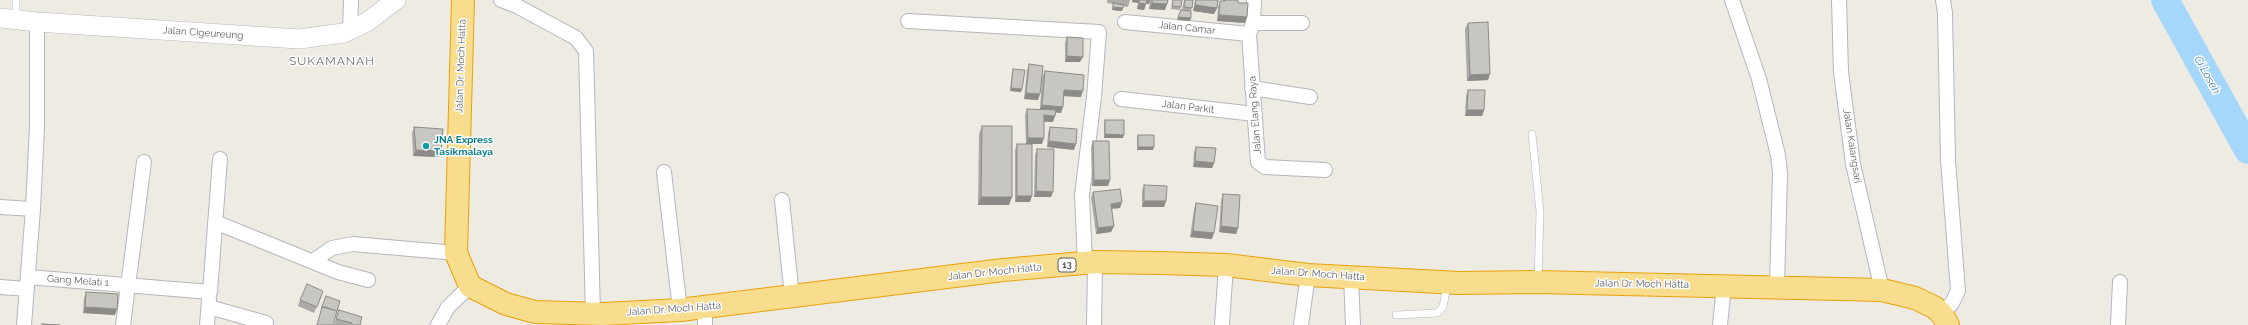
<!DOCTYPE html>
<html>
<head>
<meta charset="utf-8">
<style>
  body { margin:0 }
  canvas { display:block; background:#eeebe3 }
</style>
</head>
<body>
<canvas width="2248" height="325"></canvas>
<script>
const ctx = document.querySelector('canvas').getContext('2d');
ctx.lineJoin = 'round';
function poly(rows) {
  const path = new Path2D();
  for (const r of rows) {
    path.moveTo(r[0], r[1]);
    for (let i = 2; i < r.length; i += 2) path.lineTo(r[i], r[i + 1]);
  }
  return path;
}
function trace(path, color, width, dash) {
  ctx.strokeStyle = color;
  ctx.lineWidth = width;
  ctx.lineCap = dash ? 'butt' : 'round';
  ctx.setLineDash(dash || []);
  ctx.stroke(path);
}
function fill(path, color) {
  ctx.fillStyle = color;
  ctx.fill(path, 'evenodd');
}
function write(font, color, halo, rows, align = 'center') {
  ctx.font = font + ' Raleway,sans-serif';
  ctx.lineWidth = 3;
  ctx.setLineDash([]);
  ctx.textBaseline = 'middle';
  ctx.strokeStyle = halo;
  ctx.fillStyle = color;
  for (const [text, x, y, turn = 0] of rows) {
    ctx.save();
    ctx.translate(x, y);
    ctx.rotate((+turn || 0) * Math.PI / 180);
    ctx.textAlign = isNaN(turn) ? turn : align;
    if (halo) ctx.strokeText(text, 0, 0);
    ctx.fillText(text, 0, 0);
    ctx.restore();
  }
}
trace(poly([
  [2165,0,2248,150]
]), '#a5d7fc', 28);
const lane = poly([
  [16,19,16,0],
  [1532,134,1540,212,1538,280],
  [1396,315,1437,313,1443,307,1447,285]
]);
const street = poly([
  [501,0,517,6,576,38,586,51,593,314],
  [1254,0,1253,23,1249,34,1258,162,1265,167,1325,170],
  [1732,0,1759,79,1778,155,1780,173,1777,287],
  [1839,0,1841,72,1853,164,1882,290],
  [908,21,1099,32,1094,97,1082,195,1085,263],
  [1125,22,1249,34],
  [1253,23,1302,23],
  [350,31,351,0],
  [1252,88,1310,97],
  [1121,99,1255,114],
  [664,172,680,310],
  [782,200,792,297],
  [0,207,33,209],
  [215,222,338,272,368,280],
  [313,261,332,248,353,244,456,253],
  [28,277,210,292,220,159],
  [1351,277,1353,325],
  [0,287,27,289],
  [209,307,266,323],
  [1942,314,1952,303,1958,291,1948,160,1945,13,1943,0],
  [24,325,33,209,37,126,37,22],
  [123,325,144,162],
  [207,325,209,299],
  [438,325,448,307,470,286],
  [705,325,705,308],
  [1094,325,1095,262],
  [1222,325,1226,265],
  [1301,325,1308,275],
  [1720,325,1724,286],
  [2118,325,2120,282]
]);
const secondary = poly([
  [0,18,37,22,299,39,344,33,367,22,396,0]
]);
const highway = poly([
  [463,0,456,253,470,286,506,304,535,312,603,314,680,310,1003,270,1095,262,1160,263,1226,265,1308,275,1459,283,1537,282,1882,290,1915,298,1934,307,1942,314,1948,325]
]);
trace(lane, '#b4b6ba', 8);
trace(street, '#b4b6ba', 16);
trace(secondary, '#b5b8bd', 20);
trace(highway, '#e9a008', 24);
trace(lane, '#fff', 7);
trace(street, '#fff', 14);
trace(secondary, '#fff', 19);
trace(highway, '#f9dd8f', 22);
fill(poly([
  [1107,0,1130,0,1128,7,1123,6,1122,11,1112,10,1113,4,1107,3],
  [1132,0,1168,0,1165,10,1149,9,1150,0,1149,4,1146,4,1144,10,1137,9,1138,3,1132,2],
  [1173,0,1182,0,1180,10,1171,9],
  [1184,0,1193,0,1191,11,1182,10],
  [1195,0,1218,0,1217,8,1214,14,1193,11],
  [1221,0,1238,0,1238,3,1247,17,1245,23,1217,21,1218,7,1220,1,1224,1],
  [1468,23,1488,80,1467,81,1465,29],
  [1067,37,1080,62,1065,62,1065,43],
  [1029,64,1038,100,1024,99,1027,70],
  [1013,69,1022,89,1021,92,1010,91,1012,72],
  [1045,71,1081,97,1064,96,1061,113,1056,112,1053,122,1044,122,1042,144,1026,144,1025,115,1027,109,1040,109,1042,77],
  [1468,90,1484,110,1482,116,1465,116,1466,96],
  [1105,120,1123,138,1104,138,1104,123],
  [982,126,1009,205,978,205,979,134],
  [414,127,439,157,413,156,412,133],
  [1050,127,1074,150,1047,147,1048,133],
  [1138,135,1153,150,1137,150,1137,138],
  [1093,141,1110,180,1108,186,1092,186,1091,147],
  [1017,144,1030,202,1015,202,1015,150],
  [1196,147,1214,163,1212,168,1193,167,1194,152],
  [1037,149,1051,197,1034,197,1035,155],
  [1144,185,1166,201,1164,207,1142,207,1142,191],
  [1093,192,1120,208,1111,209,1114,226,1111,232,1096,234,1091,198],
  [1223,194,1238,228,1236,234,1219,232,1221,200],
  [1196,203,1212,239,1190,237,1194,209],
  [86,292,115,315,83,313,84,298],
  [321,297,314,313,298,306,300,300],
  [339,310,360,325,334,325]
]), '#acaaa6');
fill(poly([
  [1133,0,1139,0,1138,3,1132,2],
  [1146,0,1150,0,1149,4,1146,4,1144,10,1137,9,1139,3],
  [1152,3,1167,4,1165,10,1149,9],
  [1195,5,1217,8,1214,14,1193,11],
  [1113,7,1123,8,1122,11,1112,10],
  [1219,15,1247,17,1245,23,1217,21],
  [1178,17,1191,18,1190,21,1177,20],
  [1067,56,1083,57,1080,62,1065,62],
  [1490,74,1488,80,1467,81,1470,75],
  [1011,88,1022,89,1021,92,1010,91],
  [1064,90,1083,91,1081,97,1062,96],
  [1026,93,1040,94,1038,100,1024,99],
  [1042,105,1063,107,1061,113,1039,111],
  [1467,110,1484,110,1482,116,1465,116],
  [1044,115,1055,116,1053,122,1042,121],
  [1105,134,1124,135,1123,138,1104,138],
  [1028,138,1044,138,1042,144,1026,144],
  [1049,141,1076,144,1074,150,1047,147],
  [1138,147,1154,147,1153,150,1137,150],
  [416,150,441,151,439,157,413,156],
  [1195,161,1214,163,1212,168,1193,167],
  [1094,180,1110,180,1108,186,1092,186],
  [1036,191,1053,192,1051,197,1034,197],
  [1017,196,1032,196,1030,202,1015,202],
  [981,197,1012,197,1009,205,978,205],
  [1144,201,1166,201,1164,207,1142,207],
  [1122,202,1120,208,1109,209,1111,204],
  [1114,226,1111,232,1096,234,1098,228],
  [1221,226,1238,228,1236,234,1219,232],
  [1193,231,1214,233,1212,239,1190,237],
  [85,307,117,309,115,315,83,313]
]), '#8c8b87');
const building = poly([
  [1139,0,1147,0,1146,4,1139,3,1139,0],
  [1152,0,1168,0,1167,4,1152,3,1152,0],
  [1173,0,1182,0,1181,7,1172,6,1173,0],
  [1185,0,1193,0,1192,8,1184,7,1185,0],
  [1196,0,1218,0,1217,8,1195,5,1196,0],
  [1225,0,1238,0,1238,3,1248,3,1247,17,1219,15,1220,1,1225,1,1225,0],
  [1113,3,1124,5,1123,8,1113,7,1113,3],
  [1181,10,1191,11,1191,18,1178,17,1181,10],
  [1488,22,1490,74,1470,75,1468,23,1488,22],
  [1067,37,1083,38,1083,57,1067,56,1067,37],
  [1029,64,1043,66,1040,94,1026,93,1029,64],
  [1013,69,1025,70,1022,89,1011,88,1013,69],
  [1045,71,1084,75,1083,91,1064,90,1063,107,1042,105,1045,71],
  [1468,90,1485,90,1484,110,1467,110,1468,90],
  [1027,109,1056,110,1055,116,1044,115,1044,138,1028,138,1027,109],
  [1105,120,1124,120,1124,135,1105,134,1105,120],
  [982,126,1012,126,1012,197,981,197,982,126],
  [414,127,443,129,441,151,416,150,414,127],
  [1050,127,1077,129,1076,144,1049,141,1050,127],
  [1138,135,1154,135,1154,147,1138,147,1138,135],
  [1093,141,1109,141,1110,180,1094,180,1093,141],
  [1017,144,1032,144,1032,196,1017,196,1017,144],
  [1196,147,1216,148,1214,163,1195,161,1196,147],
  [1037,149,1054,149,1053,192,1036,191,1037,149],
  [1144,185,1167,186,1166,201,1144,201,1144,185],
  [1120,189,1122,202,1111,204,1114,226,1098,228,1093,192,1120,189],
  [1223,194,1240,195,1238,228,1221,226,1223,194],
  [1196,203,1218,206,1214,233,1193,231,1196,203],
  [307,284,323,291,317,307,300,300,307,284],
  [86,292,118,294,117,309,85,307,86,292],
  [326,296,340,301,337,311,322,306,326,296],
  [322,307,337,311,333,325,317,325,322,307],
  [339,310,362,317,360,325,352,325,352,323,336,319,339,310],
  [42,324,60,325,42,325,42,324]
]);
fill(building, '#c8c6c1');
trace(building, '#8c8b87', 1);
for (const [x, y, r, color] of [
  [426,146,4,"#0f9aa8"]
]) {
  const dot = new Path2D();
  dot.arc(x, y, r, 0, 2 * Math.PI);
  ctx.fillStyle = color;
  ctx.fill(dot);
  trace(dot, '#fff', 1.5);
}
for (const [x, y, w] of [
  [1067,265,18]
]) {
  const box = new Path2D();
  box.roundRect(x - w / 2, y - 7, w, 14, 3);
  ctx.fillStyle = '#fff';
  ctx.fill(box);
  trace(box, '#5b5f64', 1);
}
write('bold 9px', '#5b5f64', null, [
  ["13",1067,265]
]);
write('10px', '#5b5f64', '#fff', [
  ["Jalan Camar",1187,28,6],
  ["Jalan Cigeureung",203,33,4],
  ["Jalan Dr. Moch Hatta",461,66,-88],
  ["Jalan Parkit",1188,107,7],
  ["Jalan Elang Raya",1255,115,-94],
  ["Jalan Kalangsari",1852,146,81],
  ["Jalan Dr. Moch Hatta",995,272,-6],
  ["Jalan Dr. Moch Hatta",1318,274,4],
  ["Gang Melati 1",78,281,4],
  ["Jalan Dr. Moch Hatta",1642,284,1],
  ["Jalan Dr. Moch Hatta",674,309,-4]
]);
write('bold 10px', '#0d838f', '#fff', [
  ["JNA Express",434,140],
  ["Tasikmalaya",434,152]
], 'left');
write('italic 11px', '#4278ae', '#fff', [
  ["Ci Loseh",2207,75,61]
]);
ctx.letterSpacing = '1px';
write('12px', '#6d7176', '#fff', [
  ["SUKAMANAH",332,61]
]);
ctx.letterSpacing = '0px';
</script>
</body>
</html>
